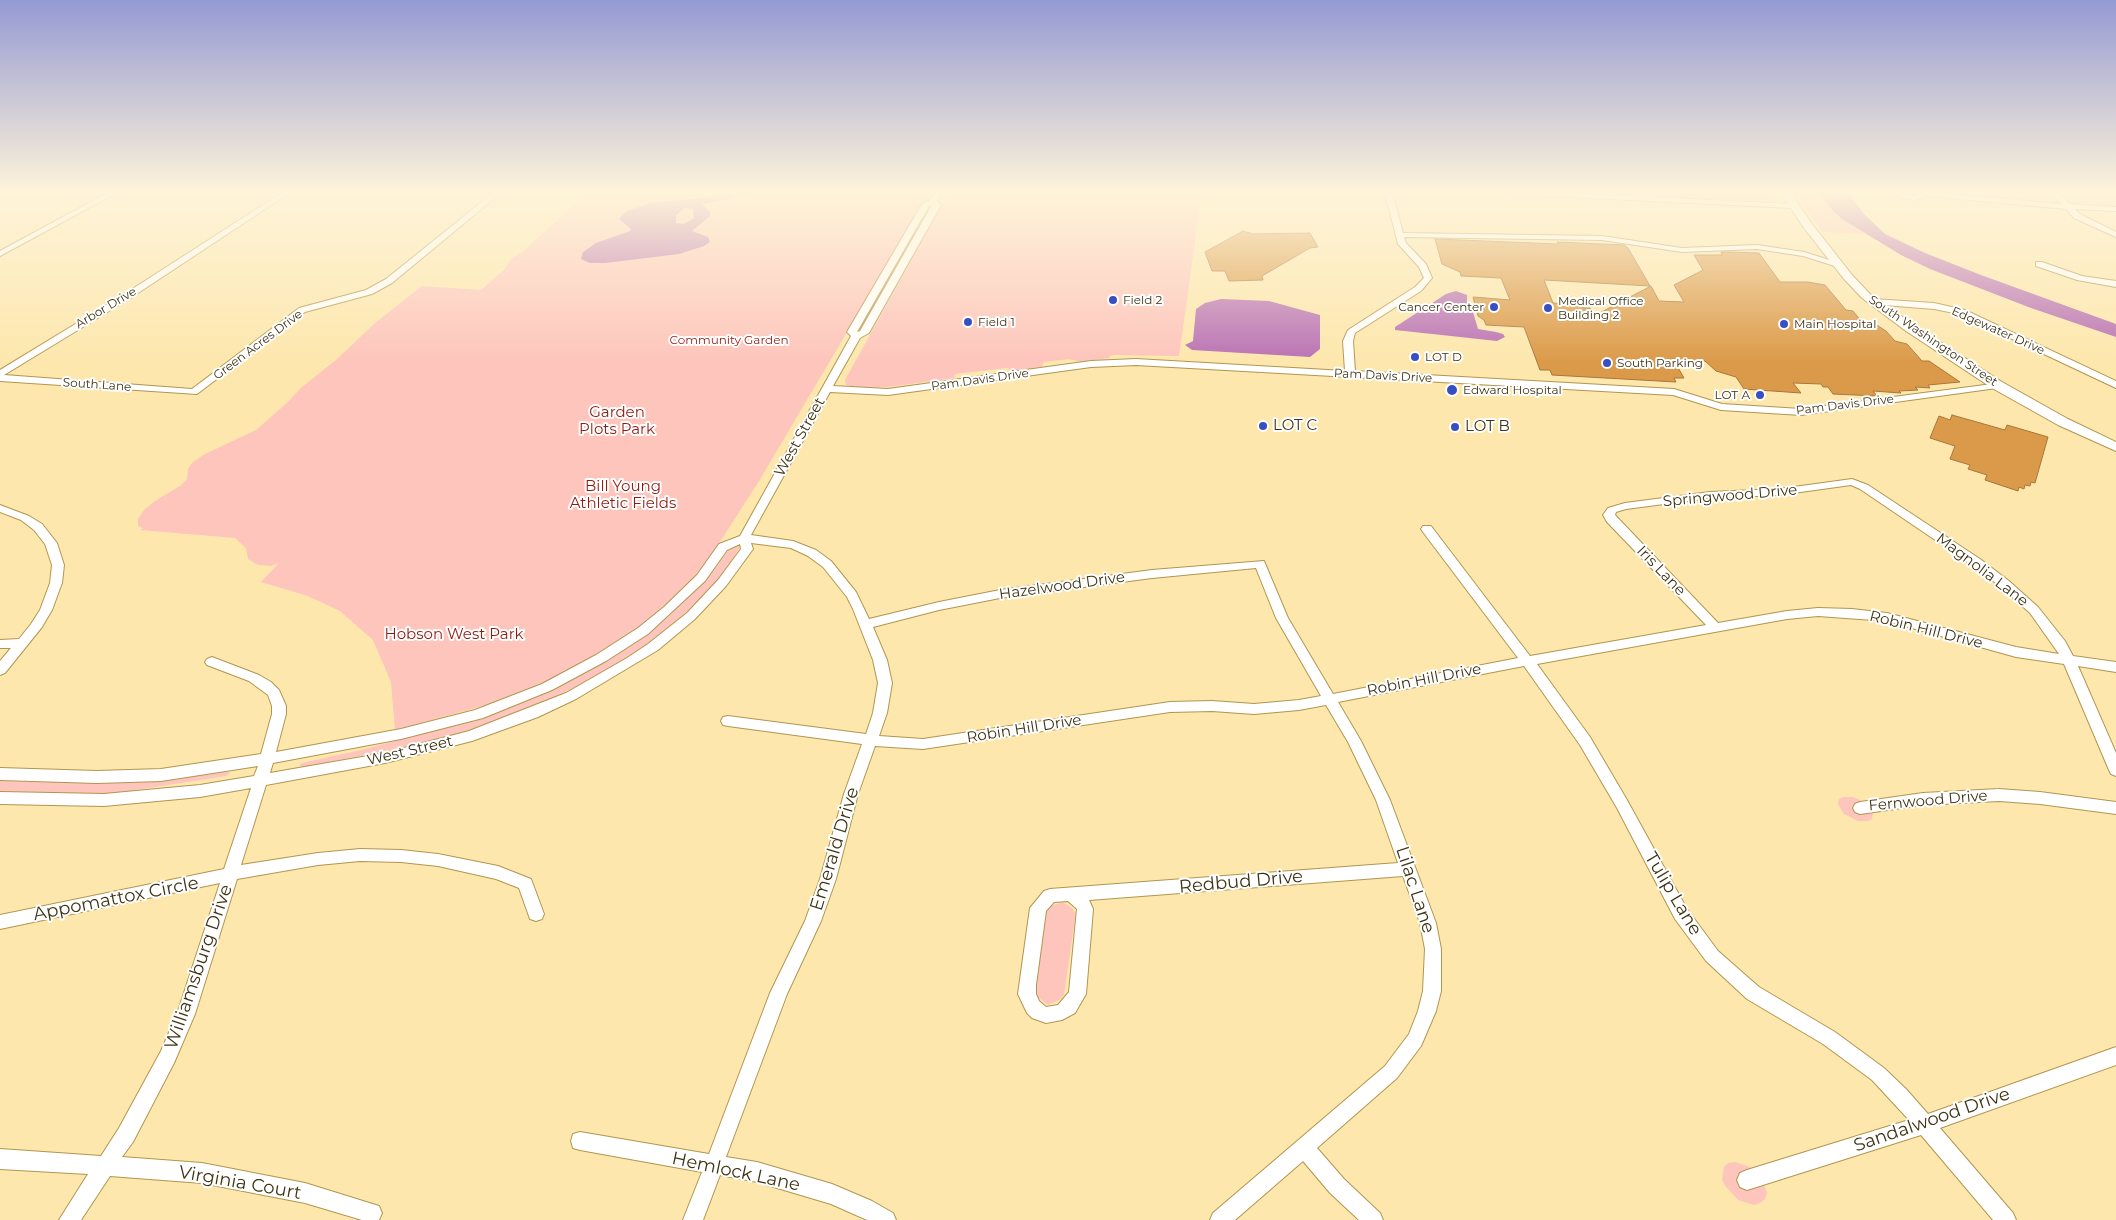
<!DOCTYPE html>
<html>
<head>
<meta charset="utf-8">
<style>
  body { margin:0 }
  canvas { display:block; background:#fde7ad }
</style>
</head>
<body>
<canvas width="2116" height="1220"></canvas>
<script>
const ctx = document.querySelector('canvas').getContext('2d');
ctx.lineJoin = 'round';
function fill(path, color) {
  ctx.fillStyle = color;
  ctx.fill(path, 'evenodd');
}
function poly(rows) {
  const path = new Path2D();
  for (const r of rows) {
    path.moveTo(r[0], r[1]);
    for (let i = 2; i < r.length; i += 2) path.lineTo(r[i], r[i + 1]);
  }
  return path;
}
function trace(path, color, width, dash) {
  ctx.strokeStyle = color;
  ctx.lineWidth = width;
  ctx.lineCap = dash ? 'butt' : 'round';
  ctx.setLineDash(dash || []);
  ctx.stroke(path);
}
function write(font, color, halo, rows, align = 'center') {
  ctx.font = font + ' Montserrat,sans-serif';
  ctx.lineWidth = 4;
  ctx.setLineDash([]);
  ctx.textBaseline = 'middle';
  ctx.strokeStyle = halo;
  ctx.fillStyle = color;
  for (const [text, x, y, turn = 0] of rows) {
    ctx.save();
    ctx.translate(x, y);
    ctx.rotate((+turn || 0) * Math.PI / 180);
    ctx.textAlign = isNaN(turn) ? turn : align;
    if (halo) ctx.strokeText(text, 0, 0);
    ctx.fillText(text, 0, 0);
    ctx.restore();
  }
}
fill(poly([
  [587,192,930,192,759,481,711,556,688,584,635,631,576,666,536,686,486,705,395,730,391,682,373,640,340,611,308,596,261,582,279,563,271,566,258,565,248,559,246,548,235,538,140,530,143,528,138,526,138,519,144,510,155,501,180,486,187,479,188,469,192,463,203,455,256,430,287,403,302,387,336,360,375,323,422,286,481,290,505,269,510,260,524,251],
  [949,192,1202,192,1179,356,1113,355,1109,357,1110,358,1080,362,1069,359,1044,362,1042,365,1044,366,1013,371,1007,368,956,374,954,376,956,378,888,387,857,387,846,385,845,380],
  [1558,192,1772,192,1777,202],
  [1794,192,1818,192,1833,211,1865,234,1822,232],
  [741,545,725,572,708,592,683,615,643,647,586,682,526,710,461,733,385,751,303,767,299,766,302,763,361,750,477,720,500,711,578,677,629,647,667,618,708,578,728,551],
  [228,772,230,773,226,776,110,794,0,792,0,781,113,783,159,781],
  [1843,797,1853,797,1864,802,1873,812,1872,819,1868,821,1858,821,1844,814,1838,804,1839,799],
  [1063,902,1072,908,1075,913,1075,919,1064,995,1059,1000,1048,1005,1034,994,1046,911,1050,906],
  [1735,1162,1750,1167,1762,1179,1767,1193,1765,1199,1760,1203,1754,1205,1738,1200,1726,1187,1722,1180,1724,1167,1728,1163]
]), '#fdc5bc');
fill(poly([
  [733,192,750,192,725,200,702,204,710,212,710,216,692,231,708,237,710,242,704,246,679,254,605,263,590,263,581,259,583,252,596,243,630,231,631,229,619,219,627,211,651,203,710,197],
  [685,208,693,209,694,218,684,224,676,223,676,215],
  [1818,192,1848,192,1864,214,1885,234,1925,253,1981,275,2116,324,2116,337,2031,308,1930,269,1901,255,1842,219,1833,211],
  [1456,291,1467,295,1467,309,1473,312,1478,329,1496,332,1503,334,1505,337,1497,341,1395,330,1395,327,1446,294],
  [1221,299,1269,301,1320,315,1320,349,1310,357,1192,350,1185,345,1193,341,1196,309,1205,303]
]), '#b972b4');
const building = poly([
  [1243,231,1253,234,1310,233,1318,247,1310,248,1262,276,1263,280,1229,281,1225,271,1212,271,1205,252,1243,231],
  [1435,239,1559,244,1557,242,1624,245,1628,248,1650,286,1544,280,1553,303,1582,305,1583,308,1590,308,1594,316,1651,286,1659,301,1684,302,1674,285,1703,270,1694,255,1722,255,1721,252,1731,252,1759,253,1780,282,1808,282,1825,285,1846,310,1853,311,1862,322,1872,322,1886,331,1895,341,1907,344,1922,361,1929,361,1960,382,1928,385,1930,388,1915,387,1918,390,1899,391,1901,393,1873,391,1877,396,1833,394,1828,387,1823,387,1821,384,1793,383,1801,393,1744,389,1736,377,1716,371,1705,361,1673,359,1684,378,1674,378,1676,382,1552,375,1550,370,1540,370,1524,327,1486,325,1484,320,1478,316,1473,297,1510,300,1501,278,1461,276,1460,272,1442,264,1435,239],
  [1952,415,2005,430,2007,425,2048,437,2035,483,2031,482,2030,486,2025,485,2024,489,2019,487,2018,491,1985,480,1987,475,1968,469,1970,465,1950,459,1955,446,1930,438,1939,416,1950,420,1952,415]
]);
fill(building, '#db9a49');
trace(building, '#a7763b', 1);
const minor = poly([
  [109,192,118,192,0,256,0,251,109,192],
  [283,192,291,192,129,299,4,375,192,389,299,308,366,290,386,279,494,192,502,192,392,283,372,294,305,312,197,394,0,381,0,370,123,295,283,192],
  [936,192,943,192,937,201,941,205,869,333,860,338,833,386,888,389,1091,361,1136,359,1345,371,1343,341,1348,330,1415,287,1424,278,1419,267,1398,244,1385,192,1392,192,1403,233,1602,236,1682,248,1757,245,1804,252,1842,264,1838,267,1803,256,1757,249,1682,252,1602,240,1404,237,1406,243,1426,264,1432,278,1421,291,1355,333,1353,341,1355,371,1674,389,1722,404,1801,409,2000,383,2000,387,1997,388,1801,415,1721,410,1673,395,1136,365,1091,367,888,395,830,392,751,535,793,541,816,550,831,561,856,592,869,619,939,602,1000,590,1152,570,1264,561,1288,618,1333,694,1518,658,1423,532,1421,529,1423,526,1431,526,1530,656,1706,625,1607,522,1603,515,1608,508,1625,503,1710,492,1779,489,1852,479,1868,485,1980,559,2009,581,2038,607,2065,641,2073,656,2116,662,2116,672,2078,666,2116,753,2116,776,2111,774,2109,770,2064,664,2016,657,1887,621,1818,616,1787,619,1537,664,1590,737,1627,800,1687,909,1718,951,1759,987,1835,1032,1884,1068,1906,1089,1928,1114,2116,1047,2116,1065,1940,1128,2013,1213,2016,1220,1993,1220,1921,1135,1747,1190,1740,1187,1737,1180,1740,1173,1747,1170,1909,1120,1872,1080,1823,1044,1747,999,1706,961,1675,919,1617,808,1580,745,1524,666,1338,702,1361,741,1390,800,1436,923,1441,949,1441,991,1436,1011,1421,1046,1397,1078,1317,1148,1344,1179,1380,1213,1383,1220,1359,1220,1330,1193,1303,1161,1235,1220,1210,1220,1213,1213,1385,1066,1409,1034,1418,1011,1423,991,1425,949,1420,923,1403,876,1089,900,1093,909,1086,994,1075,1013,1062,1020,1046,1023,1032,1018,1027,1013,1018,994,1030,908,1044,891,1050,889,1398,863,1376,800,1348,742,1326,705,1299,710,1254,714,1212,711,1170,712,923,749,875,746,858,794,836,879,821,921,787,994,726,1157,757,1162,832,1184,872,1201,893,1213,896,1220,867,1220,831,1204,757,1182,720,1175,703,1220,683,1220,702,1172,580,1150,573,1148,571,1141,573,1134,580,1132,709,1154,770,993,805,921,820,879,844,794,862,744,728,726,723,725,721,721,723,717,728,716,866,734,873,713,878,683,873,660,853,609,847,597,823,567,808,556,791,548,751,543,753,549,726,586,695,619,658,650,576,699,538,717,472,741,385,763,266,785,241,865,318,853,360,849,401,850,438,854,498,866,531,879,544,914,542,919,536,921,530,919,519,888,496,879,438,866,401,862,360,861,318,865,237,879,195,1014,174,1063,133,1142,122,1157,202,1163,305,1183,379,1206,382,1213,379,1220,362,1220,305,1203,202,1183,110,1176,81,1220,59,1220,88,1174,0,1169,0,1149,101,1156,119,1128,161,1051,177,1014,220,883,0,929,0,915,224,869,251,788,200,797,104,806,0,804,0,792,104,794,200,785,254,776,258,766,161,781,97,783,0,780,0,768,97,771,161,769,261,754,272,714,272,706,268,695,249,681,207,665,205,662,207,659,212,657,259,675,271,682,279,690,286,706,286,714,276,752,401,729,475,710,542,684,596,655,638,628,664,607,697,575,719,544,740,536,851,336,847,332,922,204,930,200,936,192],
  [932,205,860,331,857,332,929,206,932,205],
  [1851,485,1860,489,1972,565,2001,587,2030,613,2059,654,2016,647,1887,613,1852,609,1818,608,1787,611,1718,623,1615,515,1616,512,1626,509,1710,498,1779,495,1851,485],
  [740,544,741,549,718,580,687,613,648,644,627,658,566,693,469,731,385,753,270,773,273,763,401,739,483,718,552,690,606,661,648,634,705,581,727,550,740,544],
  [1256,568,1276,618,1321,696,1299,700,1254,704,1212,701,1170,702,923,739,879,736,887,713,892,683,887,660,873,627,939,610,1000,598,1152,578,1256,568],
  [1068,901,1077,909,1069,992,1058,1005,1046,1007,1039,1001,1036,994,1036,985,1046,911,1054,902,1068,901],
  [1504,192,1545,192,1794,204,1798,206,1794,208,1508,194,1504,192],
  [1893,192,1902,192,1915,196,1918,195,1916,192,1929,192,2061,204,2050,192,2058,192,2070,204,2116,207,2116,211,2075,209,2080,214,2116,232,2116,237,2074,218,2066,209,1927,196,1915,200,1899,197,1893,192],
  [2036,262,2042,262,2082,276,2116,281,2116,287,2077,280,2036,266,2036,262],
  [1874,299,1934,303,1965,310,2116,381,2116,388,1959,314,1934,309,1871,304,1871,300,1874,299],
  [0,505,29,516,42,524,57,543,64,565,62,583,52,610,42,627,5,673,0,675,0,661,11,648,0,648,0,640,19,639,31,624,40,610,50,583,52,565,45,544,34,530,21,520,0,512,0,505],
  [1999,789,2040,792,2116,802,2116,814,2040,804,1999,801,1923,805,1860,814,1855,812,1853,808,1855,804,1860,802,1923,793,1999,789]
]);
const major = poly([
  [1780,192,1790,192,1812,224,1852,275,1870,294,1914,325,2002,382,2068,419,2116,442,2116,451,2058,425,1992,388,1906,331,1862,298,1844,279,1804,228,1780,192]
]);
trace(minor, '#b1964e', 2);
trace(major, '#b1964e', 2);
fill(minor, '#fff');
fill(major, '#fff');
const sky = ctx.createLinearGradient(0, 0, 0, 362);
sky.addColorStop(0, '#959ad3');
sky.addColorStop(0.53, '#fef4da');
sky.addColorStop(1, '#fef4da00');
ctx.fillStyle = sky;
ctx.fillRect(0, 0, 2116, 362);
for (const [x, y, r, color] of [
  [1113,300,5,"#384fc1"],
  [1494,307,5,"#384fc1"],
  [1548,308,5,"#384fc1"],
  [968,322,5,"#384fc1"],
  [1784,324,5,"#384fc1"],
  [1415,357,5,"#384fc1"],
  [1607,363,5,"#384fc1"],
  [1452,390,6,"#384fc1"],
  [1760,395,5,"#384fc1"],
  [1263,426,5,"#384fc1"],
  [1455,427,5,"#384fc1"]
]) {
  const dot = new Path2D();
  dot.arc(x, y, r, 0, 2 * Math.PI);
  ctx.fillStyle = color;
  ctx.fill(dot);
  trace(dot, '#fff', 2);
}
write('12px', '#3e3314', '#fff', [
  ["Field 2",1123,300],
  ["Medical Office",1558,301],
  ["Building 2",1558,315],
  ["Cancer Center",1484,307,"right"],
  ["Field 1",978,322],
  ["Main Hospital",1794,324],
  ["LOT D",1425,357],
  ["South Parking",1617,363],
  ["Edward Hospital",1463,390],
  ["LOT A",1750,395,"right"]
], 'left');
write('12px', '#3e3314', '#fff', [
  ["Arbor Drive",106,308,-31],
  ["Edgewater Drive",1998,331,24],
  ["South Washington Street",1933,341,34],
  ["Green Acres Drive",258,345,-37],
  ["Pam Davis Drive",1383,376,3],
  ["Pam Davis Drive",980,380,-8],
  ["South Lane",97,385,4],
  ["Pam Davis Drive",1845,405,-7]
]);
write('12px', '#901b12', '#fff', [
  ["Community Garden",729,340]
]);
write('15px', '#901b12', '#fff', [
  ["Garden",617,413],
  ["Plots Park",617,430],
  ["Bill Young",623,487],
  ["Athletic Fields",623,504],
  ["Hobson West Park",454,635]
]);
write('15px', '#3e3314', '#fff', [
  ["LOT C",1273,426],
  ["LOT B",1465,427]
], 'left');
write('15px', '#3e3314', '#fff', [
  ["West Street",800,437,-61],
  ["Springwood Drive",1730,496,-5],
  ["Magnolia Lane",1982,570,37],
  ["Iris Lane",1661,571,46],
  ["Hazelwood Drive",1062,586,-8],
  ["Robin Hill Drive",1926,630,14],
  ["Robin Hill Drive",1424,680,-11],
  ["Robin Hill Drive",1024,729,-9],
  ["West Street",410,751,-13],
  ["Fernwood Drive",1928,801,-5]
]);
write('18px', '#3e3314', '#fff', [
  ["Emerald Drive",835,849,-73],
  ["Redbud Drive",1241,882,-5],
  ["Lilac Lane",1415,890,72],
  ["Tulip Lane",1673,894,59],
  ["Appomattox Circle",116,899,-11],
  ["Williamsburg Drive",199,967,-71],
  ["Sandalwood Drive",1932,1120,-19],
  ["Hemlock Lane",736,1172,12],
  ["Virginia Court",240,1183,10]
]);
</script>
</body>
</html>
